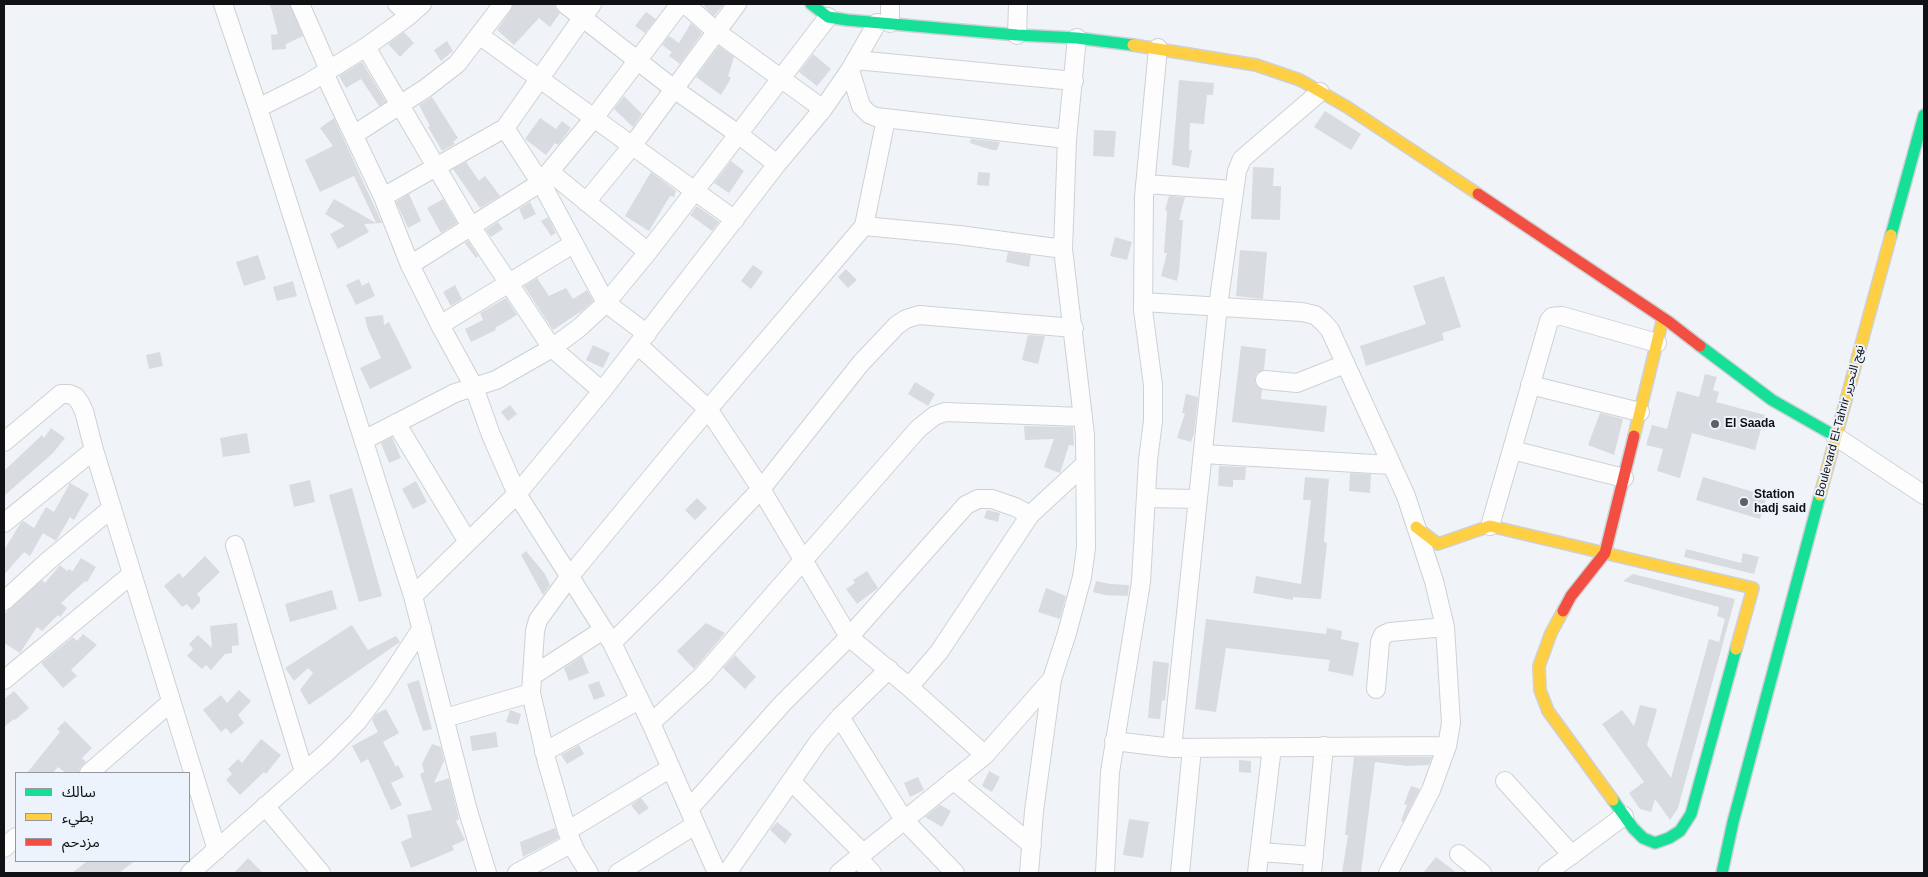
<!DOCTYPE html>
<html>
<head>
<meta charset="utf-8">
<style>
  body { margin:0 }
  #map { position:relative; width:1928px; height:877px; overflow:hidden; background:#f0f4f8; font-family:Helvetica,"Noto Sans Arabic",sans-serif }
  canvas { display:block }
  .frame { position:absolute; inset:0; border:5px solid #0f1114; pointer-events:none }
  .legend { position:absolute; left:15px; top:772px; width:175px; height:90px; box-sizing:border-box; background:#edf3fc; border:1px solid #94999f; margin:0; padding:6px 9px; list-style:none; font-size:15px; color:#0f1114 }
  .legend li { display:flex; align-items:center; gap:10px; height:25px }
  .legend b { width:25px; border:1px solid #94999f }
</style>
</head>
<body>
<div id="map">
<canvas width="1928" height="877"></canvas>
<div class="frame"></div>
<ul class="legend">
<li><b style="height:6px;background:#16e098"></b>سالك</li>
<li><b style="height:6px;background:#ffcf43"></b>بطيء</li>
<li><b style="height:6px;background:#f24e42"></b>مزدحم</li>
</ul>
</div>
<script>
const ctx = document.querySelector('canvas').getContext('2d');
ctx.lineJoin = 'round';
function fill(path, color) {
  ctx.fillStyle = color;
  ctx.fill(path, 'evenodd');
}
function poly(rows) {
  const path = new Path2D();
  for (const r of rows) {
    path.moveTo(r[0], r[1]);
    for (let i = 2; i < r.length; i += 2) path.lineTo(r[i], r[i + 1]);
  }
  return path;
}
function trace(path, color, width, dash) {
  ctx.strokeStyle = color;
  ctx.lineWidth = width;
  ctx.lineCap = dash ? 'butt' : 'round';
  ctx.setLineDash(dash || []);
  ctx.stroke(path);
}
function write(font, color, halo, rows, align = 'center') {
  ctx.font = font + ' Helvetica,"Noto Sans Arabic",sans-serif';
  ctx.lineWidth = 4;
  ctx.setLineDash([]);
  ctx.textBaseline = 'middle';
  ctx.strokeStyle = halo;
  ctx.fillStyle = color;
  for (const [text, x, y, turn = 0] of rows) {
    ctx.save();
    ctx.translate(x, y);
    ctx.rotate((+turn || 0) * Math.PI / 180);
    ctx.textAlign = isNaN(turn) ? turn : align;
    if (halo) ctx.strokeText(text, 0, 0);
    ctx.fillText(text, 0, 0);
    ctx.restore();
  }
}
fill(poly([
  [270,4,290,4,303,36,286,44,286,49,272,50,271,35,278,34],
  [513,4,555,4,555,8,560,13,550,27,539,18,514,45,497,30,511,10],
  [706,4,724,4,714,16,704,6],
  [646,12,656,19,645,33,635,26],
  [691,23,702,33,680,64,669,56,672,52,662,45,669,36,679,43],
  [404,32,414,43,400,57,388,44],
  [447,41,453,51,441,61,434,50],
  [719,46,734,57,728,76,731,78,721,95,696,77],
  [813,54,831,69,817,86,799,72],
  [362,62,386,102,379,106,361,79,346,88,339,76],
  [1179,80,1214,83,1213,95,1207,95,1204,124,1190,123,1189,150,1192,150,1189,168,1172,165],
  [624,96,642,114,633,127,614,109],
  [432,97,458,138,453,142,455,144,442,151,428,127,430,126,419,105],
  [1325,111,1361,134,1351,150,1314,127],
  [334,118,382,223,364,224,369,232,338,249,330,234,345,226,325,214,334,199,376,223,354,176,320,192,305,160,333,146,320,128],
  [540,118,556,129,562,121,571,128,558,145,555,143,546,155,525,139],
  [1094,130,1116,131,1114,157,1093,156],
  [971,139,1000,142,997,150,992,150,970,143],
  [731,161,744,171,729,193,714,183],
  [466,162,479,181,485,176,500,196,480,208,453,169],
  [1253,167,1274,168,1273,186,1281,186,1280,220,1251,219],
  [651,172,676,191,674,197,670,196,649,231,625,216],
  [978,172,990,173,989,186,977,185],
  [409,194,421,221,408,228,396,202],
  [1169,196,1185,197,1179,220,1183,220,1179,272,1177,281,1161,276,1167,253,1164,253,1167,211,1165,210],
  [443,199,457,223,441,233,427,208],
  [530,202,536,214,524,220,519,209],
  [697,206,719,222,712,231,690,215],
  [548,217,556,233,551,236,541,221],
  [498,222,503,229,491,237,486,230],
  [1115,237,1132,242,1127,260,1110,256],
  [468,241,478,256,476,258,465,243],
  [1240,250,1267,252,1263,299,1236,296],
  [1008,252,1031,255,1029,267,1006,262],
  [258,255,266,279,244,286,236,262],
  [753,265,763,272,751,289,741,281],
  [846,269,857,280,848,288,838,277],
  [1444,276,1461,327,1442,333,1444,340,1366,366,1360,346,1426,324,1413,286],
  [537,278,549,296,566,288,573,299,587,290,593,301,583,310,553,330,524,286],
  [359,279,362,286,369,282,375,296,356,305,346,285],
  [293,281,297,296,277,301,273,287],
  [455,285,462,299,451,306,443,292],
  [506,298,517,315,495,328,496,330,471,342,465,329,483,320,480,313],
  [383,315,384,325,389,322,412,368,370,389,360,368,381,358,367,327,365,317],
  [1028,335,1045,336,1038,364,1022,360],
  [593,345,610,353,603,368,586,360],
  [1241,346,1266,349,1264,370,1257,373,1255,379,1256,385,1262,390,1261,399,1327,406,1324,432,1232,422],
  [160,352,163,366,149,369,146,355],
  [1705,374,1717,377,1713,390,1719,392,1716,402,1765,415,1755,450,1692,433,1680,478,1657,471,1663,449,1646,445,1652,425,1667,429,1677,391,1699,397],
  [915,382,935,394,928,406,908,394],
  [1186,394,1198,397,1194,434,1191,442,1177,438,1185,413,1182,413],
  [510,405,517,414,508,421,501,412],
  [1600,413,1623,419,1614,455,1588,445],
  [1024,426,1073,427,1074,446,1069,445,1060,473,1044,467,1054,439,1025,440],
  [51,428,65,438,53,453,4,496,4,471,42,435,44,438],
  [247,433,250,453,223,457,220,438],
  [392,437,401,458,389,463,381,443],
  [1219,466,1246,467,1245,480,1233,480,1233,487,1218,486],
  [1350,473,1371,474,1370,493,1349,491],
  [1305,477,1329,479,1324,542,1327,543,1321,599,1293,597,1293,600,1253,593,1256,576,1301,584,1311,500,1303,500],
  [1703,477,1767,496,1760,519,1696,500],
  [310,480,315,502,294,507,289,485],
  [416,481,427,502,413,509,402,489],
  [70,483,89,494,74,520,70,517,56,541,43,533,30,556,24,552,4,575,4,550,20,524,23,521,34,528,46,507,54,512],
  [352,488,382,596,359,602,329,495],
  [697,498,707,508,695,520,685,510],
  [987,510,1000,513,998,522,984,518],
  [1686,549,1741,563,1743,553,1759,557,1754,574,1684,557],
  [526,551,545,574,550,585,543,595,521,555],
  [205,556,220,572,197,594,200,598,200,602,192,610,187,604,182,607,164,586,179,573,183,578],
  [81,558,96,567,87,582,85,581,61,603,67,608,60,617,58,615,42,631,37,627,20,653,4,643,4,614,42,580,45,583,60,565,67,571,70,569,72,572],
  [867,571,878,588,857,604,846,589,855,583,853,580],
  [1633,574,1735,599,1678,808,1670,820,1655,799,1651,812,1640,809,1629,793,1644,782,1602,724,1622,710,1634,726,1640,705,1657,709,1647,745,1671,778,1709,639,1719,642,1725,619,1717,616,1719,607,1623,581],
  [1096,581,1110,584,1129,585,1128,596,1105,595,1093,592],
  [1046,588,1066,596,1060,619,1038,612],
  [332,590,337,609,290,622,285,604],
  [1206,619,1326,634,1327,628,1342,631,1341,639,1359,643,1353,676,1328,671,1330,660,1226,648,1216,712,1195,709],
  [237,623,239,645,232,646,232,653,225,654,211,670,206,665,202,669,187,656,193,649,189,644,198,635,212,648,210,626],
  [706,623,725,633,694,669,677,651],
  [352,625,368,650,396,636,400,642,309,705,300,690,313,673,308,668,294,681,285,668],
  [83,634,97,645,71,670,77,676,63,688,41,663,73,637,77,641],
  [735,655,756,677,745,689,723,668],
  [582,656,589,673,569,681,564,668],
  [1153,661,1169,663,1165,701,1162,700,1160,719,1148,718],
  [419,680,432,729,423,731,407,684],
  [599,681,605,696,594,700,588,685],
  [239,690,251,701,238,715,244,723,231,734,226,728,221,732,203,710,221,695,227,703],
  [14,691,29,708,15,720,14,719,4,727,4,699],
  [386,709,399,733,383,742,396,767,398,765,404,777,391,783,402,805,391,810,368,759,361,763,352,746,378,732,372,720,376,714],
  [510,710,521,714,518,725,506,722],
  [65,721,92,748,82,758,86,762,79,769,79,773,66,773,58,767,53,773,27,773,60,732,57,729],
  [496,732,498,747,472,751,470,736],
  [261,739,281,755,266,774,264,772,240,795,226,780,232,774,228,769,238,759,242,763],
  [432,744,441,747,444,761,434,783,449,778,459,819,456,821,465,840,452,846,454,850,411,868,401,842,412,837,407,815,432,810,420,774,424,772,422,764],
  [579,745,584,754,567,764,561,755],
  [1354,757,1432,757,1429,765,1407,766,1375,762,1361,873,1342,873,1348,835,1345,835],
  [1239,760,1251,761,1251,773,1239,772],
  [989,771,1000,777,992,792,982,786],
  [918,777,924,790,910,797,904,783],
  [1411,786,1420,789,1403,822,1401,821,1407,805,1404,804],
  [641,798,649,808,639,815,631,805],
  [940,805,951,811,942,827,925,817],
  [1129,819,1149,822,1143,858,1123,855],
  [777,822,792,834,785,844,770,830],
  [555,828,559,838,523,857,520,842],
  [1436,857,1457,873,1423,873],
  [248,858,263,873,234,873],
  [87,861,135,861,119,873,72,873]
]), '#d8dbdf');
const street = poly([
  [223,4,258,108,413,596,468,811,487,873],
  [300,4,329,70],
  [397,4,410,15],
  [565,4,674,89,738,134,777,164],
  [685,4,717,32,823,109],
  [890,23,890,4],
  [479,35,735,220],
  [1017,35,1018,4],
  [366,47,472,228,552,348,602,391],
  [856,60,1074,81],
  [850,70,861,106,869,114,876,117,1067,139],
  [324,73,383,197,410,265,440,325,474,387,491,435,517,494,612,643,651,723,717,873],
  [258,108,308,83,366,47,406,18,422,4],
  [505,128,544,188,606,303,647,334],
  [355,134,426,88,457,64,503,4],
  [550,172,648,252],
  [1145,184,1234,190],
  [383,197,505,128,592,4],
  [586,202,632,146,737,4],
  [864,226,959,235,1063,249],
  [410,265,540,183,594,118,680,4],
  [1143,302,1302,312,1315,315,1323,322,1330,330,1406,496,1434,581,1445,627,1390,632,1383,635,1380,642,1376,689],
  [440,325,573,244],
  [638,345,708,409,761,489,849,637,909,687,985,755],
  [1265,380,1297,383,1345,364],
  [1530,385,1640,412],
  [396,423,468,542],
  [1835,436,1924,495],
  [364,440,455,393,496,380,552,348,579,328,606,303,648,252,828,17],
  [4,442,61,394,69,394,76,397,80,403,84,411,94,450,217,850],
  [1512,450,1624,478],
  [1203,454,1391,465],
  [1147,498,1198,499],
  [4,523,94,450],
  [1490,526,1549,321,1552,317,1562,316,1657,343],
  [235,545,304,772],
  [413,596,517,494,602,391,777,164,823,109,850,70,877,23],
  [4,601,48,561,112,508],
  [612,643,670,585,761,489,861,363,897,325,906,319,919,315,1074,328],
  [532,676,603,630],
  [4,680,132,574],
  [909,687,939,652,1030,515,1085,464],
  [840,717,904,820,955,873],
  [445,718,531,693],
  [651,723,703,675,918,429,934,416,945,412,1083,417],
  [1114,741,1172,748,1447,746],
  [1172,748,1218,306,1237,171,1242,159,1320,92],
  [544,752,639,700],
  [89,773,171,702],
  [953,780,1032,845],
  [791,781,863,853],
  [1505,781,1572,855],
  [265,806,321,873],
  [689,809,782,704,849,637,966,505,978,499,992,499,1015,507,1030,515],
  [567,831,671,768],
  [4,848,16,837],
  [1260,852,1314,856],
  [1459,854,1482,873],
  [858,858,872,873],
  [190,873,326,753,357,722,381,690,422,628],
  [517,873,572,843],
  [589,873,576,852,567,831,547,762,531,693,535,631,538,620,570,576,682,440,864,226,886,119],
  [618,873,695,825],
  [727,873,819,741,840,717,889,669],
  [839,873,985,755,1052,679],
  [1029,873,1034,811,1052,679,1067,633,1082,577,1086,548,1085,435,1063,249,1067,139,1077,38],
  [1105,873,1110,772,1141,582,1148,460,1153,421,1153,385,1143,310,1144,197,1158,48],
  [1180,873,1192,748],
  [1257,873,1272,747],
  [1312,873,1324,746],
  [1388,873,1431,790,1447,746,1451,723,1445,627],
  [1547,873,1624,816]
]);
const fast = poly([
  [811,4,828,17,847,20,1017,35,1077,38,1133,45],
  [1891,235,1924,115],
  [1700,346,1772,400,1835,436],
  [1613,800,1633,828,1643,838,1655,843,1669,838,1680,831,1691,814,1736,649],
  [1722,873,1733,822,1820,495]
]);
const slow = poly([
  [1133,45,1256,65,1300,80,1347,107,1478,194],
  [1634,436,1663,318],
  [1820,495,1891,235],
  [1416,527,1438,544,1490,526,1753,588,1736,649],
  [1563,611,1551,633,1539,666,1540,690,1548,711,1613,800]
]);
const jam = poly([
  [1478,194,1669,322,1700,346],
  [1563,611,1571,596,1605,553,1634,436]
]);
trace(street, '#ced1d4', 20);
trace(fast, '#ced1d4', 14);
trace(slow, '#ced1d4', 14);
trace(jam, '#ced1d4', 14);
trace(street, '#fdfdfe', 18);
trace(fast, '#16e098', 11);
trace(slow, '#ffcf43', 11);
trace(jam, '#f24e42', 11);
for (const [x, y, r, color] of [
  [1715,424,5,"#5e6064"],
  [1744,502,5,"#5e6064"]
]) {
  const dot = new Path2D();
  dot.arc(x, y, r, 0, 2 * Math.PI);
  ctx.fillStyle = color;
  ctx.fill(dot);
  trace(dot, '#edf3fc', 2);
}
write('12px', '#0f1114', '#edf3fc', [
  ["Boulevard El-Tahrir نهج التحرير",1840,421,-75]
]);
write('bold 12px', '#0f1114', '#edf3fc', [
  ["El Saada",1725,424],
  ["Station",1754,495],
  ["hadj said",1754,509]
], 'left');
</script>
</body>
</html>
